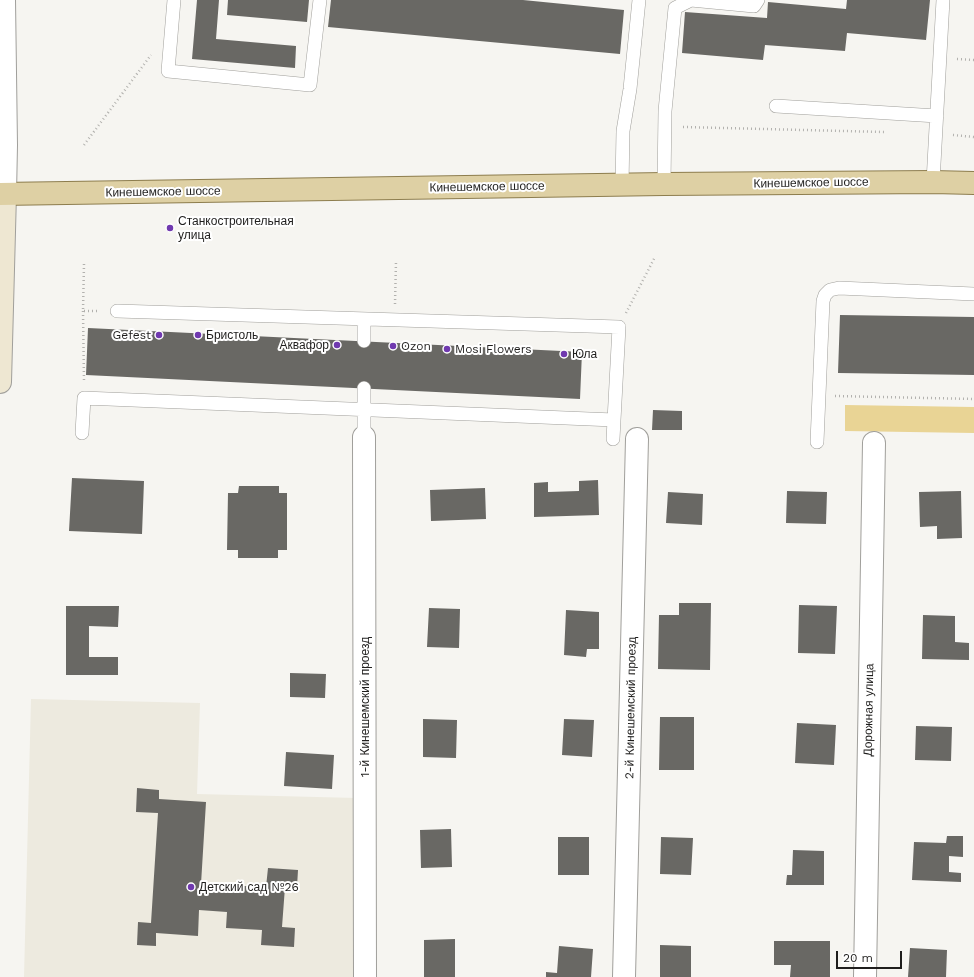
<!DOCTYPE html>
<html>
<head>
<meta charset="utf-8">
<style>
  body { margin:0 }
  #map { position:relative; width:974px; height:977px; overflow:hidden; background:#f6f5f1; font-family:"Work Sans",sans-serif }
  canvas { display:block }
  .scale { position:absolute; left:836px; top:951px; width:66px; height:18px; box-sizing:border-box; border:2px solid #1f1e1d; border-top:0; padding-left:5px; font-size:12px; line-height:14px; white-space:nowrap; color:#1f1e1d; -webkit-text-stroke:3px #fff; paint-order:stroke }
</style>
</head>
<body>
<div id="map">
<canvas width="974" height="977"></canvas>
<div class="scale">20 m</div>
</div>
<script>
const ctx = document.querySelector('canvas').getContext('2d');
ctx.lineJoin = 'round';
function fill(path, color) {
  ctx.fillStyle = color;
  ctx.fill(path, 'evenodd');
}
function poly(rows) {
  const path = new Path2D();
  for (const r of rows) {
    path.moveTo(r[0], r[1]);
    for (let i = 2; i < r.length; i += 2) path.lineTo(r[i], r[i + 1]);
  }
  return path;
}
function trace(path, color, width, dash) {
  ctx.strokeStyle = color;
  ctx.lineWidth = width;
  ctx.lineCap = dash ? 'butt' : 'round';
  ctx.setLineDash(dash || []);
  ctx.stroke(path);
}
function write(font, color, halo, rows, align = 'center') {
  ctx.font = font + ' "Work Sans",sans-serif';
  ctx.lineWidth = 4;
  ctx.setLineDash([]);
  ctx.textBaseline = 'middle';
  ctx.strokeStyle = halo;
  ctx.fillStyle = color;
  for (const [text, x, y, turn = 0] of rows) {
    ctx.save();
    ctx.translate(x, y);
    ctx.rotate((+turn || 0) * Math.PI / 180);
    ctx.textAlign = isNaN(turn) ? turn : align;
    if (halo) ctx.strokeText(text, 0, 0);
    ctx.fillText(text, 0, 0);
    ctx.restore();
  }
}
fill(poly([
  [31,699,200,703,197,794,357,798,356,977,24,977]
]), '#edeadf');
fill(poly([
  [845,405,974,407,974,433,845,431]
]), '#e9d495');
fill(poly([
  [197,0,219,0,216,39,296,46,295,68,192,59],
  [228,0,309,0,307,22,227,15],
  [331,0,523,0,624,10,620,54,328,27],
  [847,0,930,0,926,40,847,33,845,51,765,45,763,60,682,53,685,12,767,18,768,2,846,9],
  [840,315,974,317,974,375,838,373],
  [88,328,582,352,580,399,86,375],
  [653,410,682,411,682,430,652,430],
  [72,478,144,481,142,534,69,531],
  [598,480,599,515,534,517,534,483,548,482,548,492,579,491,579,481],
  [239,486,279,486,279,493,287,493,287,550,278,550,278,558,238,558,238,550,227,550,228,493,238,493],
  [485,488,486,519,431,521,430,490],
  [787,491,827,492,826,524,786,523],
  [961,491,962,538,937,539,937,526,920,527,919,492],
  [668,492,703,494,702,525,666,523],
  [679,603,711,603,710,670,658,669,659,615,679,615],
  [799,605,837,606,835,654,798,653],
  [66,606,119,606,118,627,89,626,89,657,118,657,118,675,66,675],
  [429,608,460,609,459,648,427,647],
  [566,610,599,612,599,649,587,649,586,657,564,655],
  [923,615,955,616,955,642,969,643,969,660,922,659],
  [290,673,326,674,325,698,290,697],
  [660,717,694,717,694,770,659,770],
  [423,719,457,720,456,758,423,757],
  [564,719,594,720,592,757,562,755],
  [797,723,836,725,834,765,795,763],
  [916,726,952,727,951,761,915,760],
  [286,752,334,755,332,789,284,786],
  [137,788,159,790,159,799,206,802,201,884,266,887,268,868,298,870,297,887,285,887,282,927,295,928,294,947,261,945,262,930,226,928,227,912,199,910,198,936,156,933,156,946,137,945,138,922,151,923,158,813,136,812],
  [451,829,452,867,421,868,420,830],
  [947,836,963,836,963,857,949,856,949,872,961,873,961,882,912,880,914,842,946,843],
  [558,837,589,837,589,875,558,875],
  [661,837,693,838,691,875,660,874],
  [793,850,824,851,824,885,786,885,787,875,792,875],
  [455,939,455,977,424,977,424,940],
  [774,941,830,941,830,977,790,977,791,965,774,965],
  [660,945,691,946,691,977,660,977],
  [559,946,593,949,591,977,546,977,546,972,557,973],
  [910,948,947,950,946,977,908,977]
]), '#696864');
const service = poly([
  [174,0,168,71,310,85,320,0],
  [776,106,937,116],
  [933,182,943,0],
  [664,184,665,111,675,8,691,0,754,6,758,0],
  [622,185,623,131,630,89,639,0],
  [117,311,619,327,613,439],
  [364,341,364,319],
  [82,433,84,398,614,420],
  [364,437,364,388],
  [817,442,823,301,825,295,830,290,839,288,974,294]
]);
const minor = poly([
  [364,437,365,977],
  [624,977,637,439],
  [865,977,874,443]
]);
const tertiary = poly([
  [4,0,6,145,5,194]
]);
const secondary = poly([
  [0,382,5,194]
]);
const primary = poly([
  [0,194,664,184,933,182,974,183]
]);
trace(service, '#a09f9b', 14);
trace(minor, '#a09f9b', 24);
trace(tertiary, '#a09f9b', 24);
trace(secondary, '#a09f9b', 24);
trace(primary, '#8d7d4e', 24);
trace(poly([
  [957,59,974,60],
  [683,127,884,132],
  [953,135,974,137],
  [84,145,151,55],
  [84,264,83,311,100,311],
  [395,304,396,261],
  [83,311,84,381],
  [626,313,655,257],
  [835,396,974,399]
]), '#b2b1ae', 2.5, [1, 3]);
trace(service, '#fff', 13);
trace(minor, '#fff', 22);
trace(tertiary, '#fff', 22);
trace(secondary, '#eee7d2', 22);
trace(primary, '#ded0a4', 22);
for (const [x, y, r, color] of [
  [170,228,4,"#7039af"],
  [159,335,4,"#7039af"],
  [198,335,4,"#7039af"],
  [337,345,4,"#7039af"],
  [393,346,4,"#7039af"],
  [447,349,4,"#7039af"],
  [564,354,4,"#7039af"],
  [191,887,4,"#7039af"]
]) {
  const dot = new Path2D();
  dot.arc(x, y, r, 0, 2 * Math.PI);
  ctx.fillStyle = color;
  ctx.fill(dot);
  trace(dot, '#fff', 1.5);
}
write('12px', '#1f1e1d', '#fff', [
  ["Кинешемское шоссе",811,183,-1],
  ["Кинешемское шоссе",487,187,-1],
  ["Кинешемское шоссе",163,192,-1],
  ["1-й Кинешемский проезд",365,707,-90],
  ["2-й Кинешемский проезд",631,708,-89],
  ["Дорожная улица",869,710,-89]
]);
write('12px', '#1f1e1d', '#fff', [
  ["Станкостроительная",178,221],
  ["улица",178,235],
  ["Gefest",151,335,"right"],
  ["Бристоль",206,335],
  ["Аквафор",329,345,"right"],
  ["Ozon",401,346],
  ["Mosi Flowers",455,349],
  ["Юла",572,354],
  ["Детский сад №26",199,887]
], 'left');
</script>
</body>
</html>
